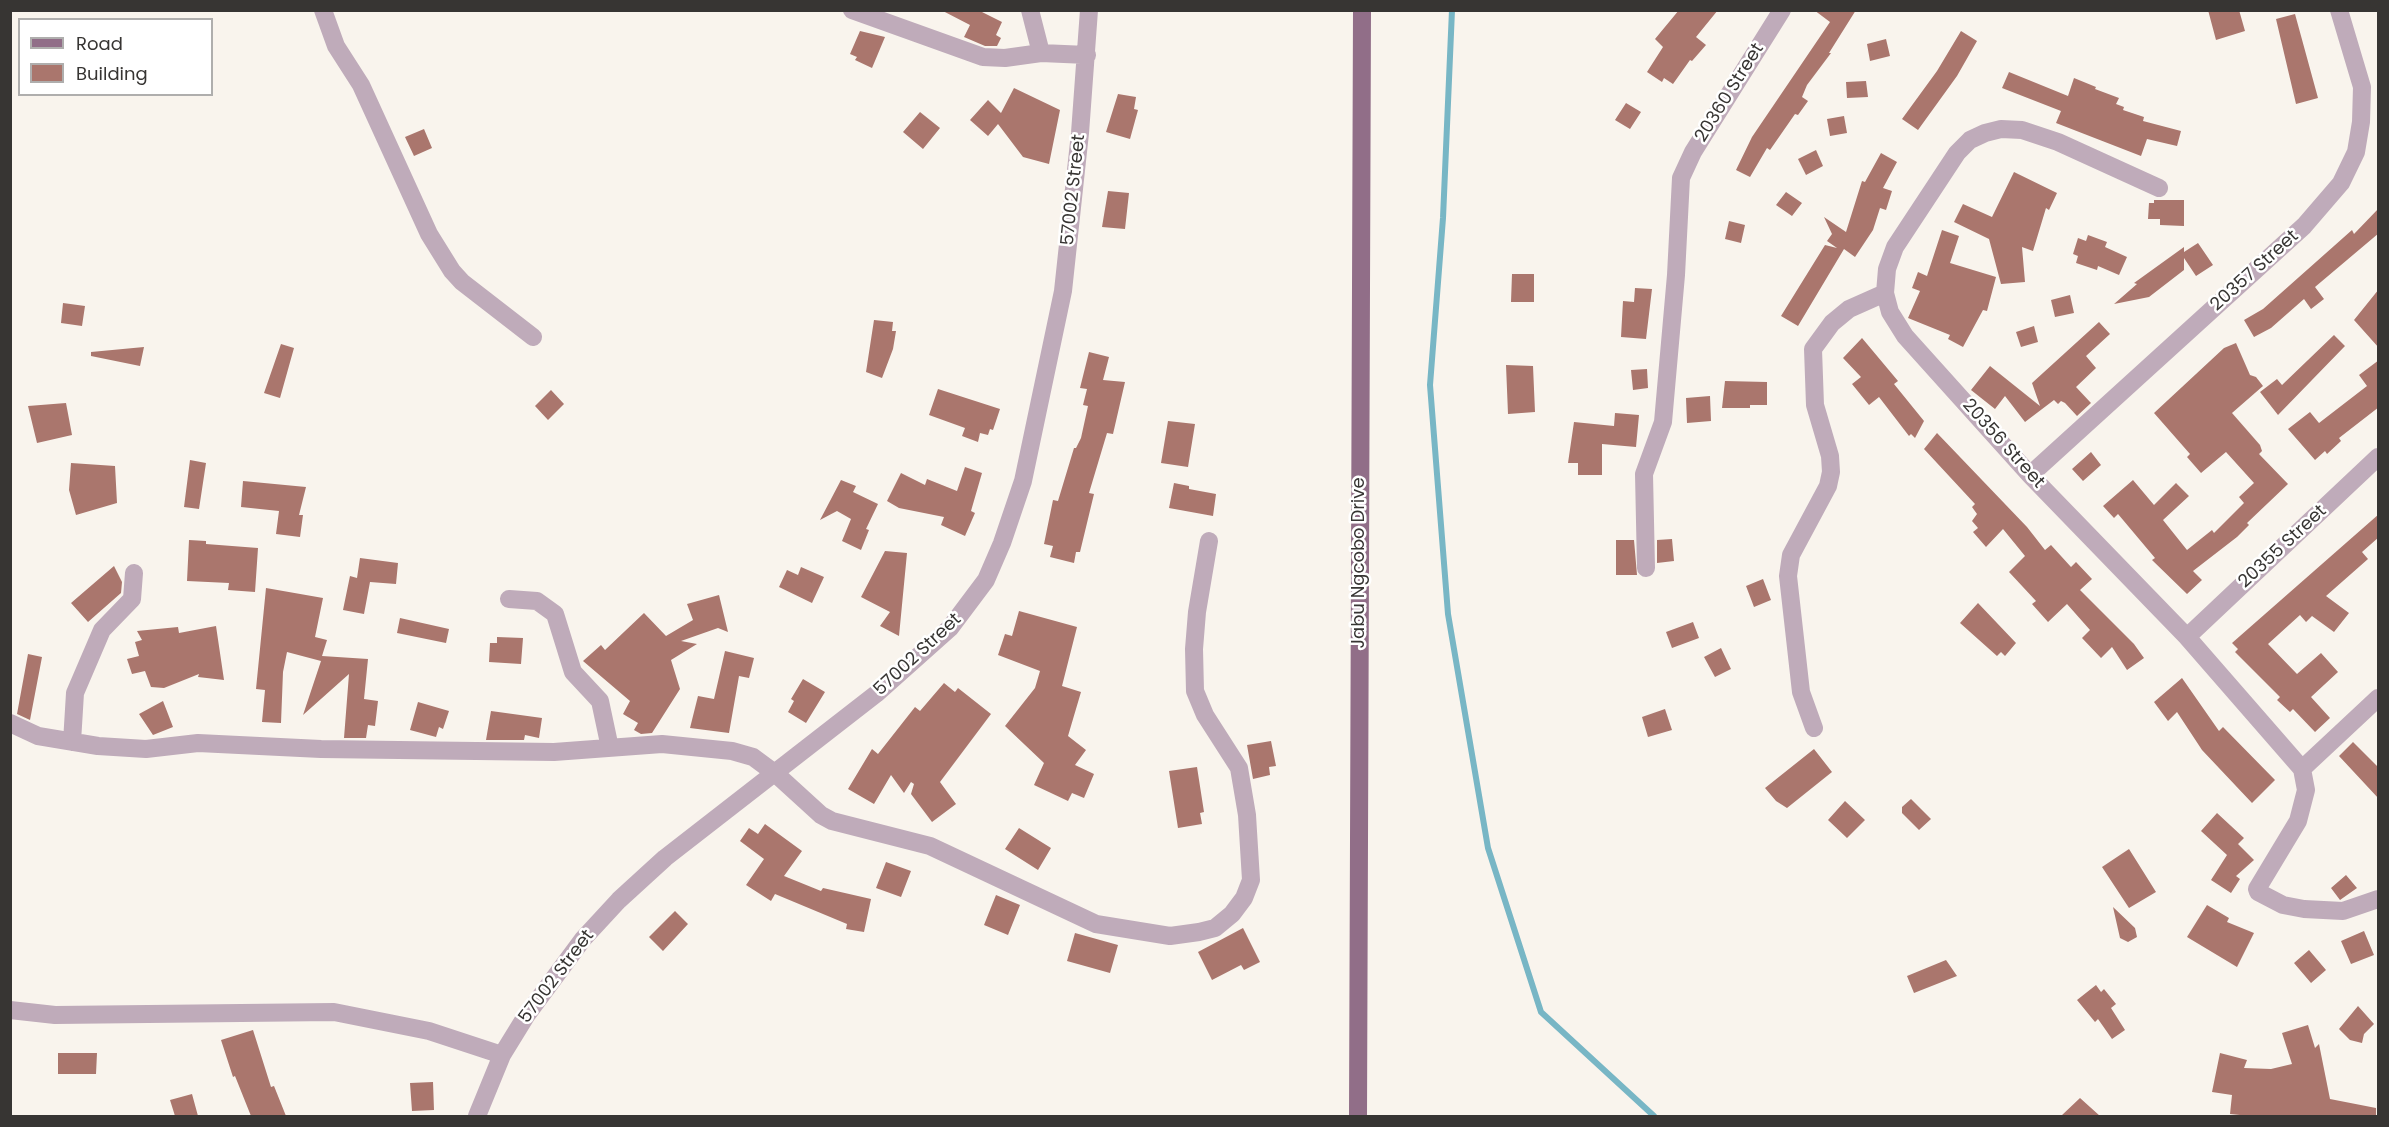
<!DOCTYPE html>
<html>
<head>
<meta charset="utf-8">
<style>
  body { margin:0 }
  #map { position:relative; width:2389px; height:1127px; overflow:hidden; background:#f9f4ed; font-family:Poppins,sans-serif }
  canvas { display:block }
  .frame { position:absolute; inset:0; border:12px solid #373533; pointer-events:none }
  .legend { position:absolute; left:18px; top:18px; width:195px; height:78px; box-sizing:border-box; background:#fff; border:2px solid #afaead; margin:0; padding:8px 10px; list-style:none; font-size:18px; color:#373533 }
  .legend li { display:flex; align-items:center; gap:12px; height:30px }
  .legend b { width:30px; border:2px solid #afaead }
</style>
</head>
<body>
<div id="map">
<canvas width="2389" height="1127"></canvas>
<div class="frame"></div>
<ul class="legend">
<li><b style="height:8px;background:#916e88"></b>Road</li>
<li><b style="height:16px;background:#aa766d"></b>Building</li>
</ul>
</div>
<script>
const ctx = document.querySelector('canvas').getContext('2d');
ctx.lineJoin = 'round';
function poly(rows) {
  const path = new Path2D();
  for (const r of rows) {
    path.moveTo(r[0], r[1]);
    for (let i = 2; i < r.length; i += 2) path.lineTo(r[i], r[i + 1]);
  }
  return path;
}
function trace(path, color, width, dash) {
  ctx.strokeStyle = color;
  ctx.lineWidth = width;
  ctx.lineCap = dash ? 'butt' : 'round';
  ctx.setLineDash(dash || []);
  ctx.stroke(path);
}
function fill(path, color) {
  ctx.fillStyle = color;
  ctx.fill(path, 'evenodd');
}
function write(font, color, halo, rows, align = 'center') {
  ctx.font = font + ' Poppins,sans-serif';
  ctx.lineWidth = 5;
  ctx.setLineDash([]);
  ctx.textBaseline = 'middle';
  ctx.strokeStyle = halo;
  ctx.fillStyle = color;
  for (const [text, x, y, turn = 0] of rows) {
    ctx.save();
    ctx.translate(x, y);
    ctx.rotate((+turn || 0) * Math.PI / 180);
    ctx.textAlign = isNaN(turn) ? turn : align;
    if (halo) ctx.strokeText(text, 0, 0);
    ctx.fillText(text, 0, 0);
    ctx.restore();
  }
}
trace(poly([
  [1452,10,1443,218,1430,385,1448,614,1488,848,1541,1012,1654,1116]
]), '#78b6c5', 6);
fill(poly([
  [941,10,978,10,1002,22,996,35,1001,38,997,46,985,46,964,37,970,25],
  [1679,10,1718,10,1696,37,1706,45,1692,61,1690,60,1673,84,1664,78,1662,82,1647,72,1663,47,1655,39],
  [1814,10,1856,10,1829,53,1831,53,1807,85,1802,97,1808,101,1798,115,1795,114,1770,150,1767,148,1750,177,1736,170,1752,137,1830,22],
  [2208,10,2239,10,2245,31,2216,40],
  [2295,14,2318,98,2296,104,2276,19],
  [860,31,885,37,872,68,855,60,857,57,850,54],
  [1961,31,1977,41,1957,76,1918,130,1902,119,1937,71],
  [1886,39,1890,56,1870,61,1867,44],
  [2009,72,2068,96,2074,78,2096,87,2095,89,2119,98,2116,104,2124,107,2123,110,2144,117,2143,121,2181,131,2177,146,2147,139,2141,156,2056,123,2061,111,2002,88],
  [1866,81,1868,97,1847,98,1846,82],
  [1014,88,1060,110,1049,164,1023,157,998,124,988,136,970,120,988,100,1001,113],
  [1118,94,1136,97,1134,109,1138,110,1130,139,1106,132],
  [1626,103,1641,112,1630,129,1615,120],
  [920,112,940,128,923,149,903,132],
  [1844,116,1847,133,1830,136,1827,119],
  [424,129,432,148,414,156,405,137],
  [1816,150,1823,166,1806,175,1798,159],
  [1881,153,1897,162,1883,188,1892,191,1886,210,1880,208,1873,230,1855,257,1844,249,1798,326,1781,316,1825,245,1837,248,1827,241,1832,234,1824,217,1846,232,1862,181,1865,182],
  [2014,172,2057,193,2049,210,2046,208,2033,251,2022,247,2025,282,2001,284,1989,239,1954,222,1963,204,1992,217],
  [1108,191,1129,193,1125,229,1102,227],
  [1786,192,1802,203,1792,216,1776,205],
  [2154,200,2184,200,2184,226,2160,225,2160,219,2148,219,2149,203,2154,203],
  [2379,208,2379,233,2315,287,2324,299,2311,309,2304,299,2271,328,2254,337,2244,320,2263,309,2352,230,2354,234],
  [1729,221,1745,225,1741,243,1725,239],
  [1942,230,1959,236,1950,263,1996,277,1987,311,1983,310,1963,347,1948,339,1950,335,1908,318,1920,291,1912,288,1918,272,1927,276],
  [2088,235,2107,242,2105,247,2127,257,2119,275,2098,266,2097,270,2076,263,2078,256,2073,254,2078,238,2086,241],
  [2198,243,2213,265,2196,276,2184,258,2184,270,2149,297,2114,304,2137,284,2134,283,2184,247,2184,252],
  [1512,274,1534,274,1534,302,1511,302],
  [1635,288,1652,289,1646,339,1621,337,1623,301,1634,302],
  [2379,289,2379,348,2354,320],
  [2070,295,2074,313,2055,317,2051,300],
  [63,303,85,306,82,326,61,323],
  [874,320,893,322,892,331,896,331,893,349,882,378,866,372],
  [2099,322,2110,334,2086,356,2096,368,2076,387,2091,403,2077,416,2065,403,2061,401,2058,404,2054,400,2025,422,2005,396,1995,409,1971,390,1990,366,2040,406,2032,383],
  [2034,326,2038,342,2021,347,2016,332],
  [2334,335,2345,346,2278,415,2260,392,2277,379,2282,385],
  [1862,338,1898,381,1894,384,1924,421,1915,438,1911,434,1909,436,1879,397,1869,405,1852,384,1861,377,1843,358],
  [2236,343,2250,375,2256,377,2263,386,2232,413,2260,445,2262,451,2259,454,2288,484,2247,523,2249,525,2237,537,2193,571,2202,580,2187,594,2152,560,2155,558,2118,514,2114,518,2103,506,2133,480,2154,505,2176,483,2189,496,2163,520,2187,550,2212,530,2214,533,2244,503,2239,497,2254,483,2226,452,2201,473,2187,457,2190,454,2154,413,2224,348],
  [281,344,294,348,280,398,264,393],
  [144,347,140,366,91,356,91,352],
  [1089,352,1109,357,1103,380,1125,382,1113,434,1107,433,1089,493,1094,494,1080,552,1076,552,1074,563,1050,557,1053,546,1044,544,1053,500,1058,501,1074,448,1076,448,1081,438,1088,406,1083,405,1087,389,1080,388],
  [2379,360,2379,407,2339,438,2341,441,2327,454,2325,451,2315,460,2288,429,2310,412,2319,423,2367,386,2359,375],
  [1506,365,1533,366,1535,412,1508,414],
  [1647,369,1648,388,1633,390,1631,370],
  [1725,381,1767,382,1767,405,1750,405,1750,408,1722,408],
  [938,389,1000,409,993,430,990,429,988,435,980,433,978,442,962,436,965,428,929,415],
  [551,390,564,404,548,420,535,406],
  [1710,396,1711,421,1687,423,1686,398],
  [66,403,72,435,37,443,28,406],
  [1615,413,1639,415,1636,447,1602,444,1602,475,1578,475,1578,463,1568,463,1574,422,1614,426],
  [1168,421,1195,424,1188,467,1161,463],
  [1937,433,2027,527,2045,550,2051,545,2071,567,2076,562,2092,579,2080,590,2134,644,2144,658,2127,670,2112,647,2101,658,2082,638,2090,630,2067,604,2048,622,2032,604,2036,601,2009,572,2025,556,2003,529,1986,547,1973,532,1978,528,1972,521,1977,514,1972,507,1975,504,1924,449],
  [2091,452,2101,465,2083,481,2072,469],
  [190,460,206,463,199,509,184,507],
  [71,463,115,466,117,503,76,515,69,490],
  [965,467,982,473,971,511,975,513,965,536,941,525,944,517,899,508,887,501,901,473,925,485,927,479,957,491],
  [841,480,856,486,853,492,878,504,866,529,869,530,861,550,842,541,851,519,837,511,820,520],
  [243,481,306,487,299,515,303,515,300,537,276,534,279,511,241,507],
  [1174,483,1189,486,1189,489,1216,494,1213,516,1169,508],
  [2379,514,2379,537,2362,552,2368,559,2326,596,2349,613,2334,632,2312,616,2306,622,2300,615,2268,644,2297,674,2321,653,2338,672,2311,697,2330,718,2315,732,2293,709,2290,712,2277,700,2280,697,2235,652,2238,649,2232,643],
  [1672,539,1674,561,1657,563,1657,540],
  [189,540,206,541,206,544,258,548,255,592,228,590,229,583,187,581],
  [1616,540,1634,540,1637,575,1616,575],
  [885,551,907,553,899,636,880,626,890,612,861,597],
  [360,558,398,563,396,584,370,582,364,614,343,610,350,576,357,578],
  [114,566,122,582,121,593,88,622,71,603],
  [801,567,824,577,812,603,779,587,787,570,798,575],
  [1763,579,1771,600,1754,607,1746,586],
  [266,588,323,598,315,637,327,640,322,656,368,659,364,699,378,701,375,726,368,725,366,738,344,738,349,674,303,715,321,661,287,652,283,672,281,723,262,722,265,690,256,689],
  [719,595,728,632,718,628,681,641,697,644,671,660,680,689,652,733,641,734,634,730,638,723,623,714,630,701,583,661,601,645,605,650,644,613,666,636,693,620,687,604],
  [1978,603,2016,643,2005,656,2001,652,1997,656,1960,623],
  [1019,611,1077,627,1062,686,1081,692,1068,736,1086,750,1075,765,1094,774,1084,798,1072,793,1068,801,1034,785,1044,763,1005,726,1035,688,1040,671,998,655,1005,634,1012,636],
  [400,618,449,629,446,643,397,633],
  [1693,622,1699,638,1672,648,1666,632],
  [216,626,224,680,198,677,199,674,164,688,151,687,145,671,132,674,127,659,139,656,135,642,142,640,137,631,178,627,179,633],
  [497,637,523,638,521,664,489,662,490,643,497,643],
  [1721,648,1731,669,1715,677,1704,657],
  [725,651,754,658,749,678,739,676,729,733,690,728,698,696,714,699],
  [28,654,42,657,30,720,17,714],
  [2182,678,2219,731,2223,727,2275,780,2252,803,2202,750,2177,712,2168,721,2154,702],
  [803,679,825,692,806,723,788,712,794,701,791,699],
  [944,683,955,692,958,688,991,714,940,782,956,804,932,822,911,794,914,784,911,782,904,793,891,775,874,804,848,789,872,749,878,754,915,707,920,711],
  [163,701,173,727,153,735,139,714],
  [418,702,449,711,443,729,439,727,436,737,410,730],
  [1665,709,1672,730,1648,737,1642,717],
  [491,711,542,718,539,738,525,735,524,740,486,740],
  [1271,741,1276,766,1269,767,1270,775,1253,779,1247,745],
  [2353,742,2379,768,2379,799,2339,756],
  [1814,749,1832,772,1787,808,1776,801,1765,788],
  [1197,767,1204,812,1200,813,1202,824,1178,828,1169,771],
  [1911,799,1931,819,1919,830,1902,813,1902,807],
  [1845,801,1865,820,1847,838,1828,820],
  [2217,813,2244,838,2238,844,2254,860,2236,876,2240,879,2231,893,2211,880,2227,855,2201,831],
  [765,824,802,851,784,876,821,891,823,888,871,899,864,932,846,929,847,924,775,894,771,901,746,885,764,859,740,841,749,828,758,834],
  [1019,828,1051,848,1038,870,1005,849],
  [2129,849,2156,892,2129,908,2102,867],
  [886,862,911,871,901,897,876,888],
  [2346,875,2357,888,2340,900,2331,888],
  [996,895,1020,905,1008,935,984,925],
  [2207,905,2229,918,2227,922,2254,933,2237,967,2187,937],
  [2113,907,2135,928,2137,937,2128,942,2120,938],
  [675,911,688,924,663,951,649,937],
  [1243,928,1260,962,1244,970,1241,965,1212,980,1198,952],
  [2364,931,2374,955,2351,964,2341,941],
  [1075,933,1118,945,1110,973,1067,961],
  [2309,950,2326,970,2311,983,2294,963],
  [1946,960,1957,976,1914,993,1907,976],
  [2096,985,2101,992,2104,989,2116,1004,2111,1008,2125,1030,2112,1039,2098,1019,2095,1022,2077,1000],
  [2358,1006,2374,1024,2364,1034,2362,1043,2350,1040,2339,1029],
  [2308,1025,2315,1048,2319,1044,2330,1099,2376,1108,2376,1116,2250,1116,2230,1114,2232,1095,2212,1092,2220,1053,2247,1060,2244,1068,2271,1069,2292,1064,2282,1033],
  [253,1030,271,1087,274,1086,286,1116,251,1116,235,1076,233,1077,221,1040],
  [58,1053,97,1053,96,1074,58,1074],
  [433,1082,434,1110,412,1111,410,1083],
  [192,1094,198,1116,175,1116,170,1100],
  [2080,1098,2100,1116,2061,1116]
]), '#aa766d');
trace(poly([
  [323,10,336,46,361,85,429,234,452,271,462,282,533,337],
  [852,10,983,57,1005,58,1041,53,1087,55],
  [1030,10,1041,53],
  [2159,188,2058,142,2022,130,2001,129,1985,133,1970,140,1957,153,1895,247,1887,269,1885,293,1890,312,1905,336,2030,475,2187,637,2302,769,2306,790,2298,821,2257,889,2258,892,2283,905,2304,909,2343,911,2378,899],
  [2030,475,2304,226,2341,183,2356,152,2361,122,2362,87,2339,10],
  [1646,568,1644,474,1663,422,1676,275,1681,178,1693,152,1782,10],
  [509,599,537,601,555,614,573,672,600,701,610,748],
  [2187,637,2378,457],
  [10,723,38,736,98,746,146,749,198,743,321,749,554,752,662,744,732,751,753,757,776,774,821,815,832,821,930,846,1096,924,1170,936,1199,932,1215,928,1232,914,1244,898,1251,880,1247,815,1239,768,1205,715,1195,691,1194,649,1197,612,1209,541],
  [1814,728,1801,692,1788,576,1791,555,1828,486,1831,472,1830,456,1815,405,1813,349,1832,323,1849,309,1885,293],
  [72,742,75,693,102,630,132,599,134,573],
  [2302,769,2378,698],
  [10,1010,55,1015,334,1012,429,1031,502,1055],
  [477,1116,502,1055,526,1016,583,939,619,900,665,858,876,694,950,628,986,580,1002,543,1023,481,1063,291,1080,133,1089,10]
]), '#bfabba', 18);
trace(poly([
  [1358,1116,1362,10]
]), '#916e88', 18);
write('18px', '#373533', '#fff', [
  ["20360 Street",1730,93,-58],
  ["57002 Street",1074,190,-84],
  ["20357 Street",2255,271,-42],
  ["20356 Street",2003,444,48],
  ["20355 Street",2283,547,-43],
  ["Jabu Ngcobo Drive",1359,563,-90],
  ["57002 Street",918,655,-43],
  ["57002 Street",557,977,-53]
]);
</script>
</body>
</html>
